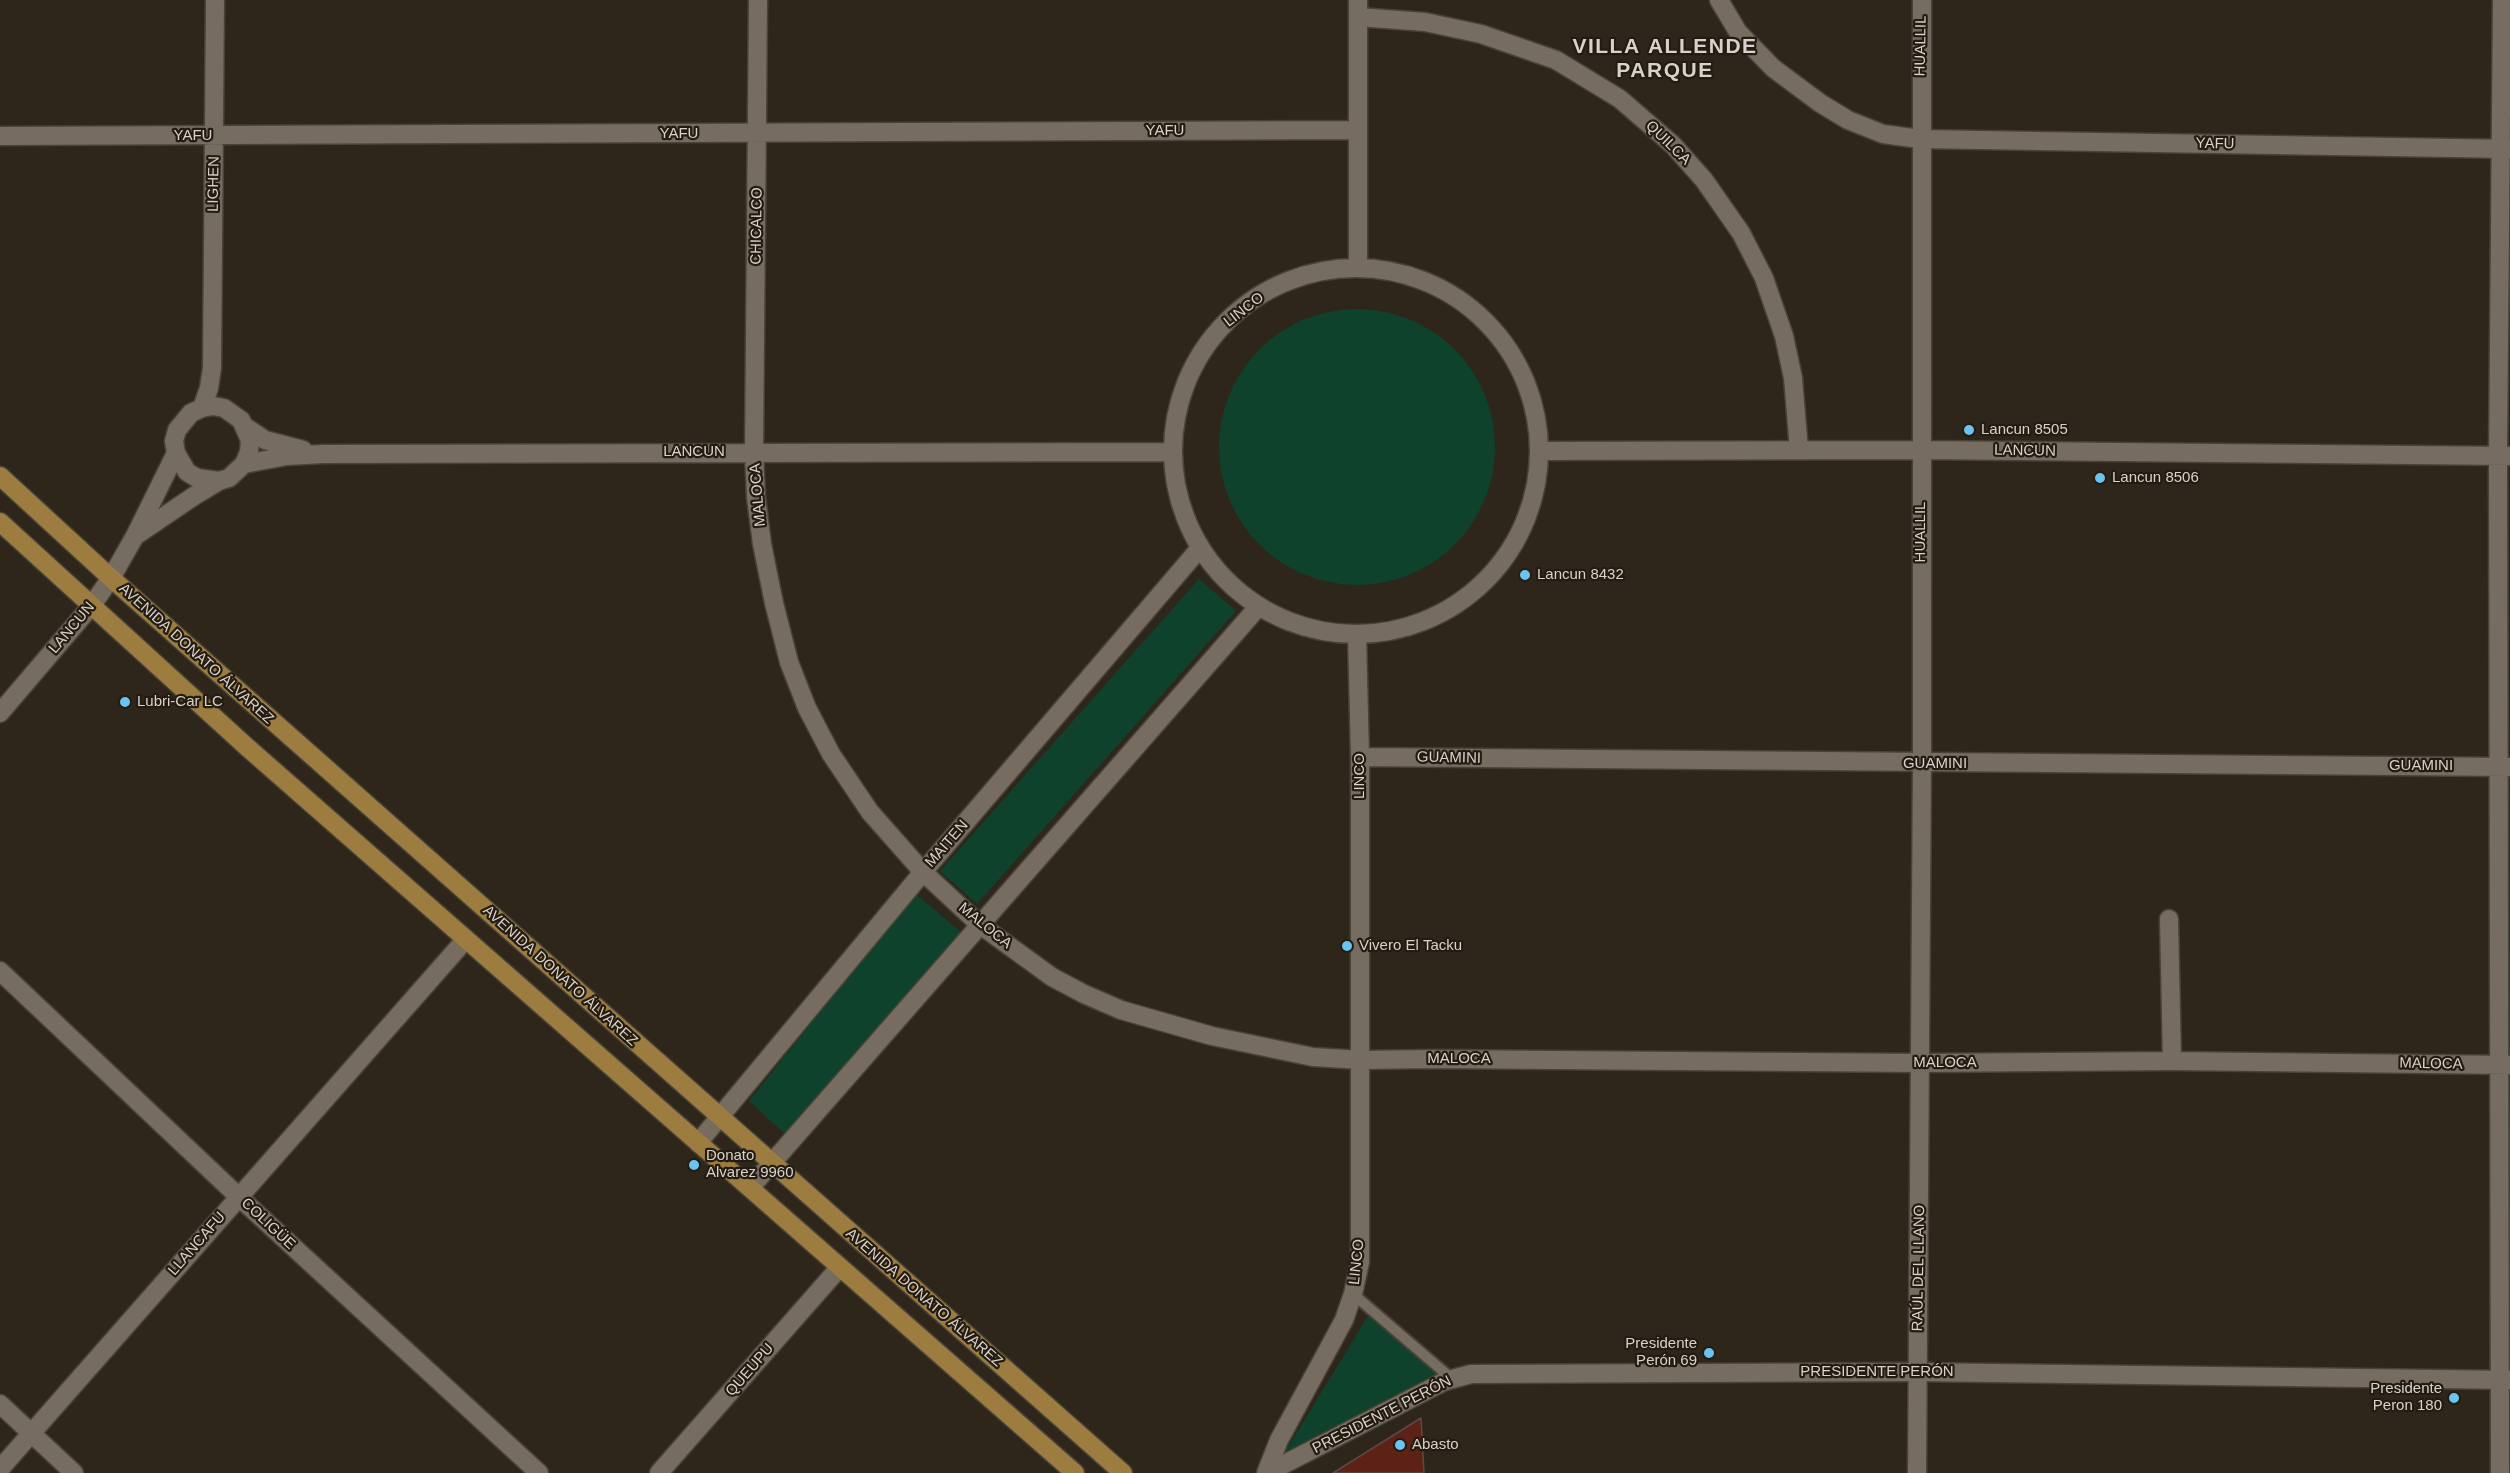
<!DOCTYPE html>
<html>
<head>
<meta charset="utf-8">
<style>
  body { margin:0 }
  canvas { display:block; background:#2e261a }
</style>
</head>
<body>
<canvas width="2510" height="1473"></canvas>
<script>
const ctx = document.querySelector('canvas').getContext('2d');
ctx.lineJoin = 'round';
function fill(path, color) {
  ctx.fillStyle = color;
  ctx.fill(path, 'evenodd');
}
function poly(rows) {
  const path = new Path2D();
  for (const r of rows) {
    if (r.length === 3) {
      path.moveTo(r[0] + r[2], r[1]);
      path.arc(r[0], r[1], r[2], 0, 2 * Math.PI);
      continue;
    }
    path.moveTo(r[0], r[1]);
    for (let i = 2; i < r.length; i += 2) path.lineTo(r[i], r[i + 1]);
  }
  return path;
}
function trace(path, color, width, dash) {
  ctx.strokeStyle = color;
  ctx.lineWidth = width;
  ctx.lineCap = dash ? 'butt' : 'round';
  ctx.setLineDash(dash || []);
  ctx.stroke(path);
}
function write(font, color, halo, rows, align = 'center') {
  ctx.font = font + ' Arial,sans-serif';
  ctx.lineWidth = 4.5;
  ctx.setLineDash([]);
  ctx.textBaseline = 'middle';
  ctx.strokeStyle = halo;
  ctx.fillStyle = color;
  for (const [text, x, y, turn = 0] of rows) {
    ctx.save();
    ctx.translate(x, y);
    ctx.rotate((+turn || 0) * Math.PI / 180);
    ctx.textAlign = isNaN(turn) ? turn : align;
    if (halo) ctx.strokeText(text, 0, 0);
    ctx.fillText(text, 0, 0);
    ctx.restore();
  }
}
fill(poly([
  [1357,447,138],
  [1199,579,1236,611,977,904,940,871],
  [915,893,962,933,785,1134,749,1101],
  [1368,1316,1445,1381,1285,1452]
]), '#0e422c');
const building = poly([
  [1421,1418,1424,1473,1333,1473,1421,1418]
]);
fill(building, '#5e2115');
trace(building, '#5a4a46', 1.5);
const lane = poly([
  [1353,1294,1451,1378]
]);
const street = poly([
  [758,0,754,452,756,497,762,544,774,603,789,662,807,708,831,754,870,812,923,872,979,924,1052,977,1084,994,1121,1010,1212,1036,1313,1057,1361,1060,1432,1059,1921,1063,2172,1061,2510,1065],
  [1719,0,1738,32,1773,68,1820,103,1848,120,1883,134,1920,139,2510,149],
  [1358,17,1425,22,1481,34,1556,60,1620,99,1673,145,1704,180,1741,233,1764,278,1784,336,1793,378,1799,450],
  [0,136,1357,130],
  [1358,265,1358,0],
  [1356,451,183],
  [202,408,209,388,212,368,215,0],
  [247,428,265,440,303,450],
  [1540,451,1921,450,2510,456],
  [244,464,287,456,323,454,1173,452],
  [135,536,194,496,219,481,229,478,244,464,249,452,250,440,241,420,224,408,213,406,202,408,191,413,177,430,174,441,176,453,187,472,197,478,219,481],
  [0,713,92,605,111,578,135,536,176,453],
  [1360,757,2510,767],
  [2169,919,2172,1061],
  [0,971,239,1197,539,1473],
  [698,1143,923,872,1200,548],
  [750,1188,1259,606],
  [0,1469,466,939],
  [659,1473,840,1267],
  [1266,1473,1279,1440,1344,1320,1353,1294,1360,1262,1360,757,1357,634],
  [1917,1473,1922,764,1922,0],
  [2500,1473,2498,456,2502,0]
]);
const secondary = poly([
  [0,1404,74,1473],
  [1267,1473,1445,1381,1471,1374,1918,1372,2510,1380]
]);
const primary = poly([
  [0,476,111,578,1123,1473],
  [0,522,248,748,1075,1473]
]);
trace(lane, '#484238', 14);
trace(street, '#484238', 21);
trace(secondary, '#484238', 21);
trace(primary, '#484238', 21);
trace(lane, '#766c5f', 10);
trace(street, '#766c5f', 18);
trace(secondary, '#766c5f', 18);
trace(primary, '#9c7c3f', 18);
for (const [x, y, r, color] of [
  [1969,430,6,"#6bc3f2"],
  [2100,478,6,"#6bc3f2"],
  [1525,575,6,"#6bc3f2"],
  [125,702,6,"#6bc3f2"],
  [1347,946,6,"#6bc3f2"],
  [694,1165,6,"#6bc3f2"],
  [1709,1353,6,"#6bc3f2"],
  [2454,1398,6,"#6bc3f2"],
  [1400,1445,6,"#6bc3f2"]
]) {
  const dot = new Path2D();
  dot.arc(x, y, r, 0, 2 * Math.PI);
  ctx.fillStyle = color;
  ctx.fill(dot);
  trace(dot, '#241c11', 2);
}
write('15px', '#d7d2cb', '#241c11', [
  ["HUALLIL",1921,46,-89],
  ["YAFU",1165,131],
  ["YAFU",679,134],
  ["YAFU",193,136],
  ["QUILCA",1668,143,44],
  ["YAFU",2215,144,1],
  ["LIGHEN",214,184,-89],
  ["CHICALCO",757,226,-89],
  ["LINCO",1244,310,-38],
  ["LANCUN",2025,451,1],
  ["LANCUN",694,452],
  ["MALOCA",758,495,-95],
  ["HUALLIL",1921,532,-90],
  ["LANCUN",72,628,-50],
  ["AVENIDA DONATO ÁLVAREZ",196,654,42],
  ["GUAMINI",1449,758,1],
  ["GUAMINI",1935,764],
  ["GUAMINI",2421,766],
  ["LINCO",1360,776,-90],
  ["MAITEN",947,844,-49],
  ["MALOCA",985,926,39],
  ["AVENIDA DONATO ÁLVAREZ",560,976,42],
  ["MALOCA",1459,1059],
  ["MALOCA",1945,1063],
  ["MALOCA",2431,1064,1],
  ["COLIGÜE",268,1224,43],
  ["LLANCAFU",197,1244,-49],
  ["LINCO",1357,1262,-84],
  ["RAÚL DEL LLANO",1919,1268,-89],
  ["AVENIDA DONATO ÁLVAREZ",924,1298,41],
  ["QUEUPU",750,1370,-49],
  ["PRESIDENTE PERÓN",1877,1372],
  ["PRESIDENTE PERÓN",1382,1415,-27]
]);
write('15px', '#d7d2cb', '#241c11', [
  ["Lancun 8505",1981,430],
  ["Lancun 8506",2112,478],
  ["Lancun 8432",1537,575],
  ["Lubri-Car LC",137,702],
  ["Vivero El Tacku",1359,946],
  ["Donato",706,1156],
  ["Alvarez 9960",706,1173],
  ["Presidente",1697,1344,"right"],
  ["Perón 69",1697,1361,"right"],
  ["Presidente",2442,1389,"right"],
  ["Peron 180",2442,1406,"right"],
  ["Abasto",1412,1445]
], 'left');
ctx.letterSpacing = '1.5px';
write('bold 21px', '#d7d2cb', '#241c11', [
  ["VILLA ALLENDE",1665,47],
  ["PARQUE",1665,71]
]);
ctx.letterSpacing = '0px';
</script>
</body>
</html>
